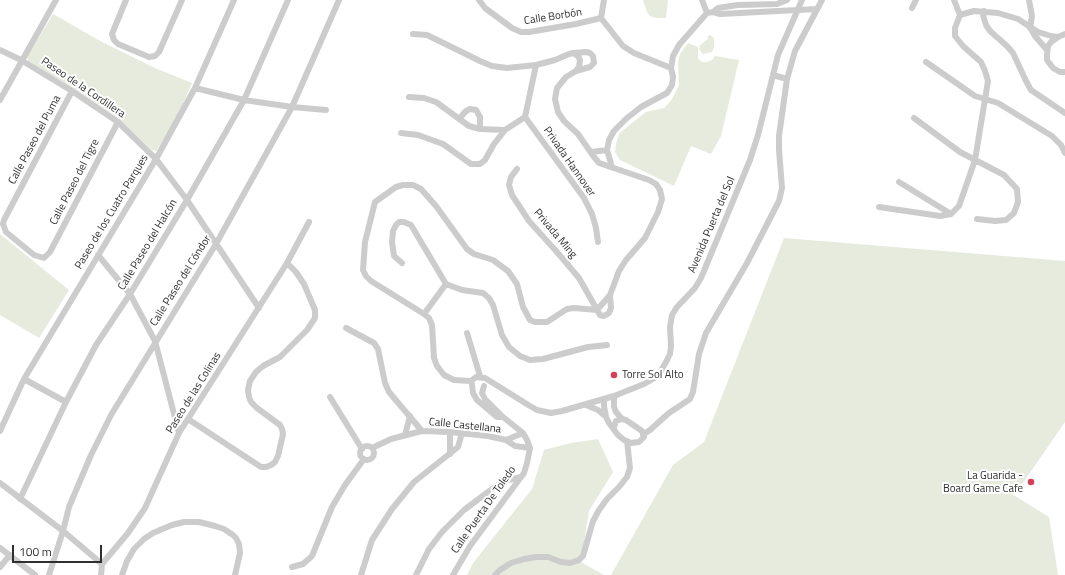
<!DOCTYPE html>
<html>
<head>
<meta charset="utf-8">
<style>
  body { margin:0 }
  #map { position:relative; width:1065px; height:575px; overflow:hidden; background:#fff; font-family:"Titillium Web",sans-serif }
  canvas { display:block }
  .scale { position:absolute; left:12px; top:545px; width:90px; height:18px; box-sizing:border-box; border:2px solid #2f2f2f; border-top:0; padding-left:5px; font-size:12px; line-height:14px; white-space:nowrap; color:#2f2f2f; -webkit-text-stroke:3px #fff; paint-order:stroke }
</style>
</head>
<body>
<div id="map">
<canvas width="1065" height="575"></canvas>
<div class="scale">100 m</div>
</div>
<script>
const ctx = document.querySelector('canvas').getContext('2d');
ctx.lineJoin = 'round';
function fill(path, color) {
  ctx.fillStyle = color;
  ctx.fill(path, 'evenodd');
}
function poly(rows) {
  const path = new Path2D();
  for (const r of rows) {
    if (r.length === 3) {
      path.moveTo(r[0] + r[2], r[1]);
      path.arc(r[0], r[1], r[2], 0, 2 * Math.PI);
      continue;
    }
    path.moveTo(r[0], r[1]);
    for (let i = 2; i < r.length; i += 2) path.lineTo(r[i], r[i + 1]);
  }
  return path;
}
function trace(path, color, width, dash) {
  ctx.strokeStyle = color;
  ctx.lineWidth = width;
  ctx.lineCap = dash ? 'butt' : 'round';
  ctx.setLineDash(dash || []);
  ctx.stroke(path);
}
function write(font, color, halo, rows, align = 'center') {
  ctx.font = font + ' "Titillium Web",sans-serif';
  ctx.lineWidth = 4;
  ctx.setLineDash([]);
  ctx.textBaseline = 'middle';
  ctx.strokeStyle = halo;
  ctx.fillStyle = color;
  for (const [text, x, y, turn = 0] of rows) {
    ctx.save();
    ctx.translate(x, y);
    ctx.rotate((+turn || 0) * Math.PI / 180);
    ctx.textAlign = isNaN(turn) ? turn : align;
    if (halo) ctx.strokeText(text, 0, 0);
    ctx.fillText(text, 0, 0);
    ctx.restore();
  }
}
fill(poly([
  [643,0,668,0,666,18,656,18,650,16,647,12],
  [53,14,102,42,155,68,192,83,177,117,156,151,152,150,118,118,73,88,29,62,27,57],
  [710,35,714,38,714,47,712,52,703,54,699,49,700,45,708,39,708,36],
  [688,43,698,47,698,59,702,62,707,62,712,60,715,56,739,60,721,136,711,154,691,146,674,186,620,160,615,152,616,144,619,134,628,126,646,112,664,108,672,99,679,85,678,63,680,54],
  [0,234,69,290,39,338,0,315],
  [784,238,1065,261,1065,422,1018,490,1012,494,1049,517,1058,575,611,575,673,465,704,442],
  [598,439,613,472,589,511,581,562,604,575,467,575,473,563,532,489,544,450,571,443]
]), '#e6ebde');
trace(poly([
  [126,0,114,29,112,34,114,40,118,44,149,57,155,56,159,52,182,0],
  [479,0,485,8,512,28,521,32,529,32,576,24,601,18],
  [702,0,707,13],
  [954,0,960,15],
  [1029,0,1032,16,1030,28],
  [912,8,916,0],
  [984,11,983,15,986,25,990,31,1007,46,1013,53,1026,81,1031,90,1065,113],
  [713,12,718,8,738,5,777,4,787,0],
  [960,15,974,11,998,13,1018,19,1038,32,1051,36,1058,37],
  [601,18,623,46,634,53,671,68],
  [601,18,604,0],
  [1031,29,1035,36,1047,50],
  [413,34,427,35,480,61,492,66,507,68,536,65,555,60,569,54,573,53,578,56,580,60,579,67,576,71,566,77,557,88,555,99,558,112,564,121,578,134,594,157,599,163,649,180,656,184,660,190,662,199,658,212,645,238,626,260,619,271,610,295,597,310],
  [1065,34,1058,37,1051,42,1048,46,1047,55,1047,60,1053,68,1060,72,1065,72],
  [0,50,21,60,72,91,118,122,156,159,187,200,259,308],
  [574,53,586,52,590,53,593,56,594,63,590,67,576,71],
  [926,62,975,96,998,103,1052,136,1061,145,1065,153],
  [773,75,787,79],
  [195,88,244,100,292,107,326,110],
  [72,91,4,220,3,224,6,232,34,255,44,258,50,252,118,122],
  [409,97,424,98,436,102,469,126,480,129,505,130],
  [0,100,56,0],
  [525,117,584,198,592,214,596,228,598,242],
  [914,118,960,152,1004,175,1017,189,1018,202,1014,213,1006,220,995,221,977,219],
  [459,119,466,111,470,109,476,110,480,117,480,129],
  [401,133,418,135,443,144,471,164,480,164,485,160,494,144,505,130,525,117,536,65],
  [591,152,607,150],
  [612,167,607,150,609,140,614,131,627,118,641,107,667,93,672,85,673,77,671,68,673,56,679,45,707,13,713,12,720,14,817,9],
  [517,169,511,177,509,185,512,195,529,221,557,252,579,278,600,315,604,316,609,313,611,308,610,295],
  [899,182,951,214],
  [879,207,940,216,951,214,959,206,975,160,988,81,985,71,981,62,963,46,955,36,955,28,960,15],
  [98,255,130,294,155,341,179,433],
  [402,263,394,256,392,242,393,231,396,225,399,222,404,222,411,225,446,284,462,290,483,293,489,298,493,305,502,335,509,347,520,356,530,360,543,359,588,347,607,345],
  [424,314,446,284],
  [346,328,374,343,378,349,385,383,389,392,422,431],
  [467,333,480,376],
  [24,379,66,402],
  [471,381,476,377,485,378,530,406,537,410,551,413,562,411,614,396,644,384,658,376,666,362,670,354,671,346,670,327,672,315,677,307,695,288,701,278,750,160,758,135,778,55,802,0],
  [471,381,454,380,444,375,437,366,434,358,432,325,429,318,424,314,371,281,366,276,363,270,365,242,375,202,396,187,403,185,413,185,421,189,436,206,467,249,474,254,493,260,508,271,517,284,523,307,530,320,535,322,547,322,567,309,574,308,597,310],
  [472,384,473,393,477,400,497,417,503,417],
  [614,396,614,407,616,412,622,419],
  [330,397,362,449],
  [604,399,604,406,606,417,609,423,618,435,624,440,631,443,639,442,644,437,642,431,626,420,622,419,616,421,614,427,614,429],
  [586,405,598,410,605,416],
  [188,419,261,467,266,467,271,465,275,462,278,456,283,434,282,429,280,425,257,408,251,402,249,397,248,390,250,381,256,372,263,366,280,357,307,330,315,318,315,310,304,284,296,272,287,263],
  [0,431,24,379,156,159,195,88,234,0],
  [644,434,650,430,669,413,690,399,693,392,699,354,706,333,747,263,779,201,782,188,779,150,779,136,787,79,795,51,822,0],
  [405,435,410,416],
  [506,440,523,433],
  [367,453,7],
  [372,448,391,439,422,431,450,432,488,436,506,440,515,446,530,448],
  [450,454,450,432],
  [0,483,63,531,102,564],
  [20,499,66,402,96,345,130,294,187,200,244,100,288,0],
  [0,548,35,575],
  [0,567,10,555],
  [292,567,303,564,312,556,332,507,345,485,364,459],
  [49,575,63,531,69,507,91,455,111,415,216,244,292,107,339,0],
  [101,575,102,564,128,533,145,508,179,433,287,263,309,222],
  [122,575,127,561,134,549,144,539,153,533,172,525,184,522,199,522,215,526,224,529,233,535,236,538,239,544,240,553,235,575],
  [361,575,372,540,392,509,414,482,458,447,462,433],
  [416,575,429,549,442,532,464,510,488,492,504,481,521,477],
  [453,575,470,546,524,473,527,463,530,448,527,440,523,433,503,417,485,399,482,393,484,386],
  [495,575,500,570,511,563,524,559,536,557,548,557,561,562,570,563,579,560,583,556,593,521,599,510,607,499,619,487,627,477,630,468,627,441]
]), '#ccc', 6);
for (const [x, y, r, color] of [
  [614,375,4,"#d73f58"],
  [1031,482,4,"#d73f58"]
]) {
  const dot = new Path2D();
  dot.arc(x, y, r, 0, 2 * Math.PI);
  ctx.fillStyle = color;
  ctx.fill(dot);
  trace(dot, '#fff', 1.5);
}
write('11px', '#2f2f2f', '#fff', [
  ["Calle Borbón",553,17,-9],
  ["Paseo de la Cordillera",83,88,34],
  ["Calle Paseo del Puma",35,140,-62],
  ["Privada Hannover",569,162,55],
  ["Calle Paseo del Tigre",75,182,-63],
  ["Paseo de los Cuatro Parques",112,212,-59],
  ["Avenida Puerta del Sol",712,225,-67],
  ["Privada Ming",555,234,50],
  ["Calle Paseo del Halcón",148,245,-59],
  ["Calle Paseo del Cóndor",181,281,-58],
  ["Paseo de las Colinas",194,393,-58],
  ["Calle Castellana",465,426,6],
  ["Calle Puerta De Toledo",484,510,-55]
]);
write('11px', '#2f2f2f', '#fff', [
  ["Torre Sol Alto",622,375],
  ["La Guarida -",1023,476,"right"],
  ["Board Game Cafe",1023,489,"right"]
], 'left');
</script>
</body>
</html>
